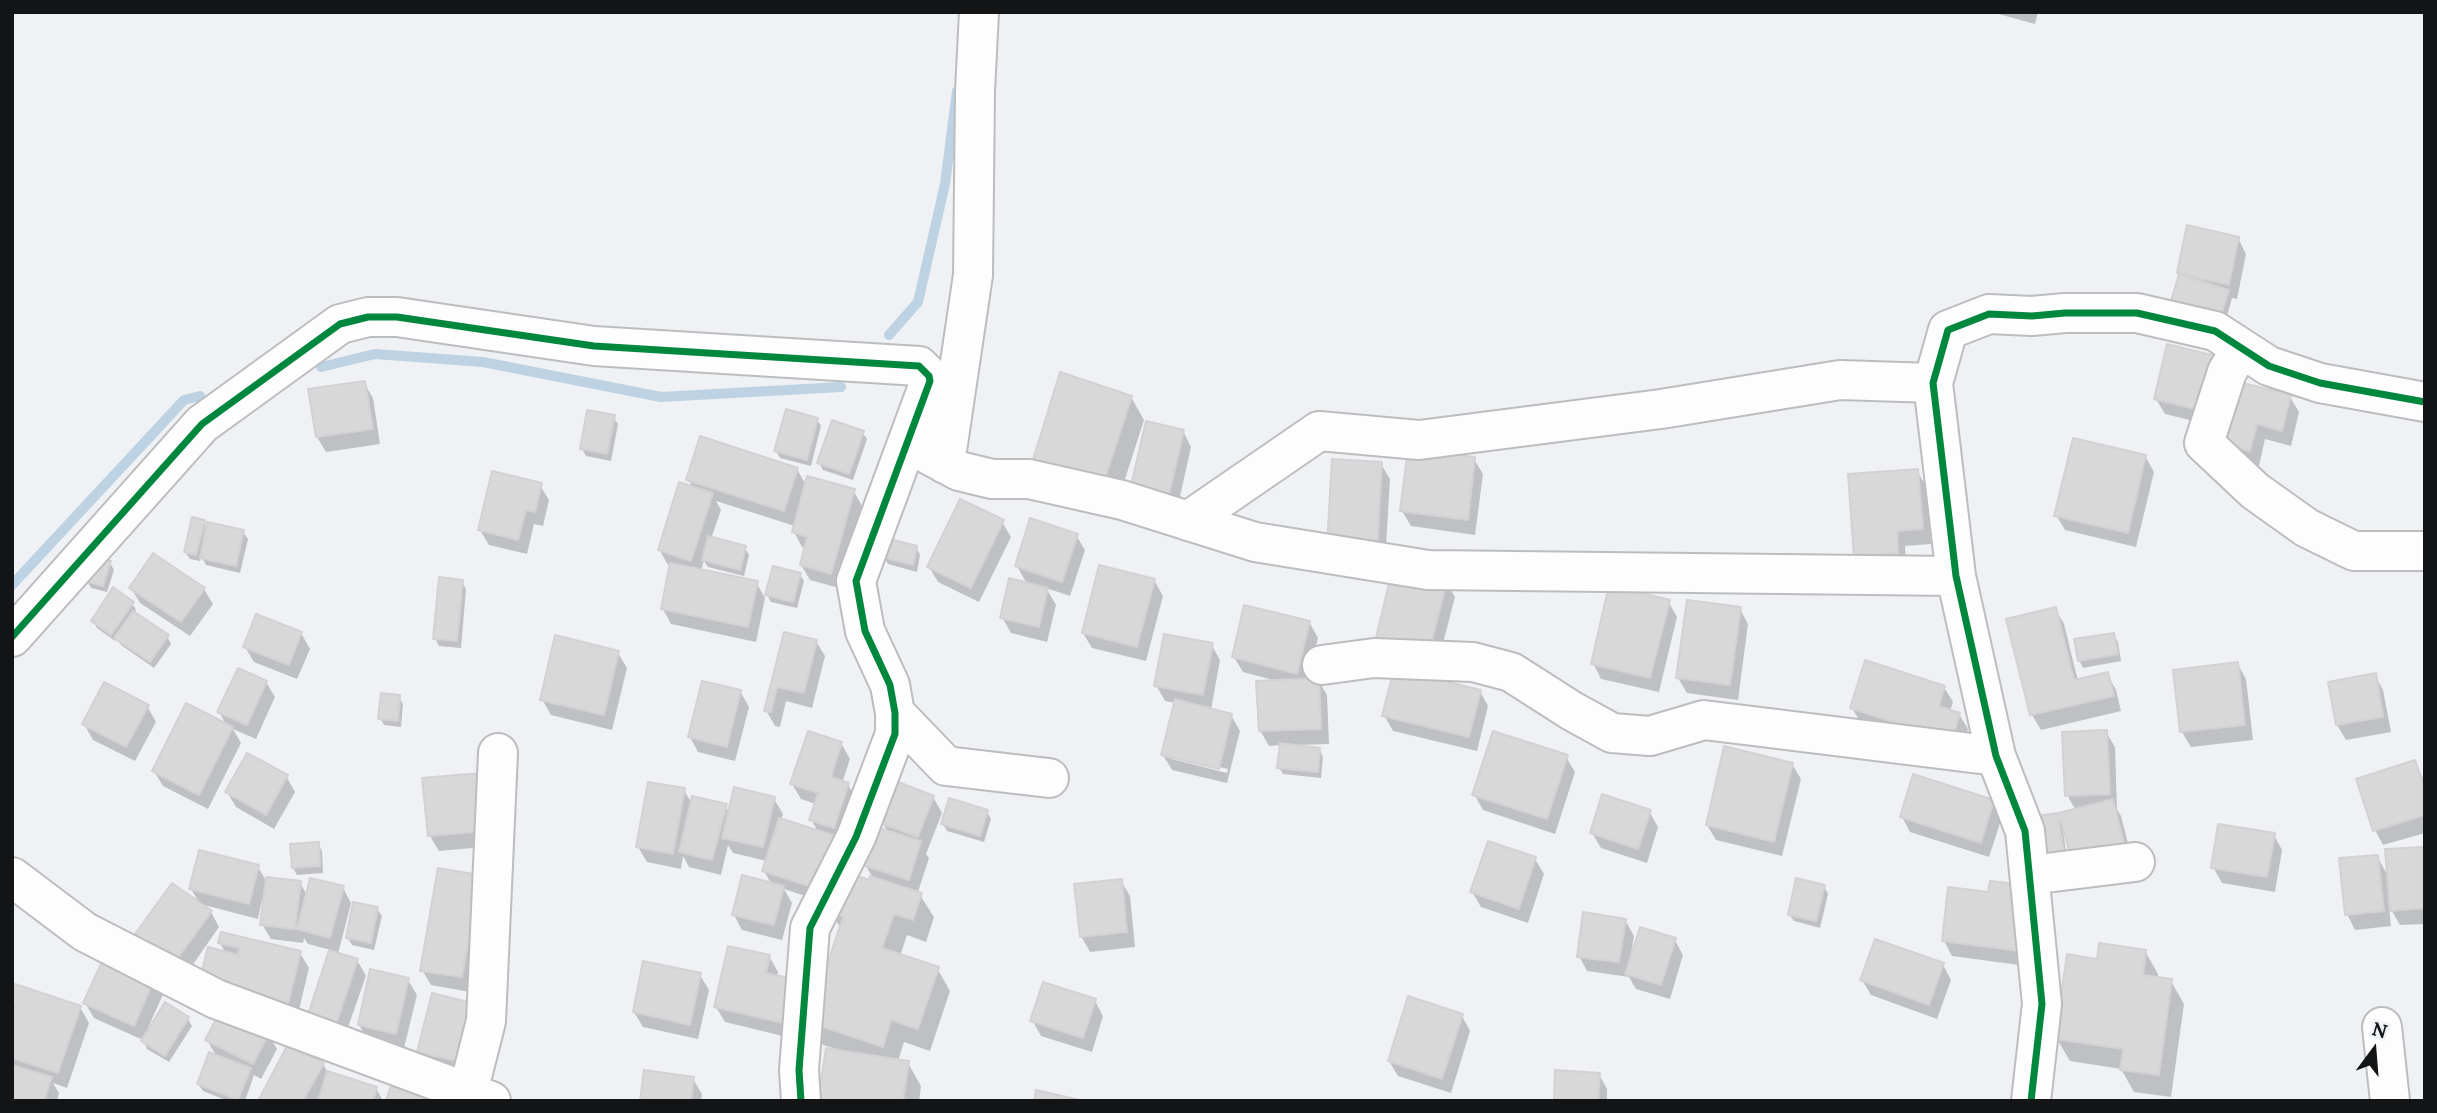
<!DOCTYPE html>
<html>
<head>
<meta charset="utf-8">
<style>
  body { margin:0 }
  #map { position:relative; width:2437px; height:1113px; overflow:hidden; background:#eff1f4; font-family:Lora,serif }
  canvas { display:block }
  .frame { position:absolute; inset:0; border:14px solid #131415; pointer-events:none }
  .north { position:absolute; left:2339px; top:1015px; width:70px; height:70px; -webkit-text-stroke:5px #eef1f5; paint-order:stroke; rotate:16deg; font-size:19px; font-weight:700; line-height:28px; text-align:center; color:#131415 }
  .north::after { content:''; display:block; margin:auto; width:24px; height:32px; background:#131415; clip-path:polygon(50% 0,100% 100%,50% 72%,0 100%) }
</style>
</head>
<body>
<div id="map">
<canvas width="2437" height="1113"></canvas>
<div class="frame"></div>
<div class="north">N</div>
</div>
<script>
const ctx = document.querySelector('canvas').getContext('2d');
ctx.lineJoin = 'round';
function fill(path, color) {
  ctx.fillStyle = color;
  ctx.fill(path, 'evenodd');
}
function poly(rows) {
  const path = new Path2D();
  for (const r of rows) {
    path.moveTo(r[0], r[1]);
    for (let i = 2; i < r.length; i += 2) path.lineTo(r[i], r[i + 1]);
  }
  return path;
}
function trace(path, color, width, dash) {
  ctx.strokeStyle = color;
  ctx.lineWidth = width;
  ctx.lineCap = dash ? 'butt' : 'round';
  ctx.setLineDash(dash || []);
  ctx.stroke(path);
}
fill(poly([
  [1991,12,2038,12,2035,24],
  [2238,238,2246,254,2237,299,2232,298,2225,323,2179,273],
  [2230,382,2290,397,2299,412,2291,446,2265,439,2259,466,2223,457,2218,427,2165,414,2156,399],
  [364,383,373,398,380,444,326,452,317,437,310,391],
  [1131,397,1144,420,1116,507,1046,485],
  [613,417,618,424,611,461,586,456,582,449],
  [817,419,821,426,811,466,780,458,776,451],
  [1183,431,1191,447,1177,510,1142,501],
  [862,432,867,439,853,480,823,470,819,463],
  [2145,456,2154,472,2136,547,2065,530,2056,515],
  [1474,459,1483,474,1475,535,1411,526,1402,511],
  [1381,464,1390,479,1385,564,1329,545],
  [797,469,806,485,853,490,862,506,839,588,810,580,801,565,806,548,802,547,794,532,795,526,716,501,721,510,711,539,745,548,749,555,744,576,708,567,704,561,701,571,756,582,765,598,756,642,671,624,663,609,671,566,668,565,659,549,693,488,688,479],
  [1917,471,1926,486,1931,544,1905,546,1906,568,1856,556],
  [540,485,549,500,543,526,534,524,527,554,489,545,480,530],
  [204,522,208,529,243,532,248,539,240,573,206,565,201,556,200,561,190,559,185,552],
  [1002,522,1011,537,979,602,938,582,929,567],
  [1076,535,1085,550,1070,596,1046,588,1056,605,1047,642,1011,633,1002,617,1027,584,1017,566],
  [916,547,920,555,917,572,888,564,884,557],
  [110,563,114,570,107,592,91,588,87,581],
  [800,574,804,581,797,608,771,602,767,595],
  [1154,580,1163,596,1146,661,1092,648,1083,633],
  [462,582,466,589,461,648,439,646,435,638],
  [1446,582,1455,597,1436,670,1385,657],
  [131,588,204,589,213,604,190,636,140,603],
  [1668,601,1677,617,1659,692,1601,679,1593,663],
  [132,603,136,610,134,614,167,636,171,644,154,668,121,645,117,638,115,641,97,628,93,621],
  [1740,609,1748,624,1738,700,1687,693,1678,678],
  [2055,609,2064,624,2078,681,2107,674,2116,690,2121,711,2041,730,2032,715,2008,620],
  [1309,622,1318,638,1307,681,1318,680,1327,695,1329,744,1297,745,1297,747,1319,749,1323,757,1321,778,1283,774,1279,767,1281,745,1269,746,1260,730,1277,681,1243,672,1234,657],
  [301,633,310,649,297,679,254,662,245,647],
  [785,634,816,641,825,656,812,708,786,701,780,727,775,726,766,710],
  [2113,634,2118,642,2121,661,2083,668,2079,660],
  [1211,644,1220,660,1211,710,1231,715,1240,731,1227,783,1172,770,1163,755,1176,703,1165,701,1156,685],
  [1172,756,1228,769,1227,773,1172,759],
  [618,653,627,668,612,730,551,715,542,699],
  [2237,663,2246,679,2253,740,2191,747,2182,732],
  [2375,675,2383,690,2391,732,2346,740,2337,725,2330,683],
  [266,682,275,697,256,739,233,729,241,743,208,809,163,786,154,771,227,726,219,712],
  [1944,687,1953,702,1950,711,1959,714,1968,729,1960,755,1861,723,1852,708],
  [740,691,749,707,735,761,698,752,690,737],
  [1480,691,1488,706,1477,751,1393,731,1384,715],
  [399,697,403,704,401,727,384,725,380,718],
  [147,706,156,722,135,761,93,740,84,724],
  [2106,732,2115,747,2117,809,2121,816,2133,863,2075,809,2067,795],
  [841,743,850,759,842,783,848,785,857,800,827,903,784,889,792,903,782,940,742,930,734,915,772,885,764,871,767,861,733,853,728,845,721,875,689,867,683,856,681,869,647,862,638,847,684,790,692,804,725,806,730,813,774,799,783,814,781,821,818,832,811,819,816,804,801,799,792,784],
  [1566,757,1575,772,1555,834,1483,810,1474,794],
  [2415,763,2425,782,2425,833,2383,845,2375,830],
  [1792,764,1801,779,1782,856,1716,840,1707,825],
  [286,776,295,792,274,829,236,807,227,792],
  [424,780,494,846,439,851,430,836],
  [933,797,942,813,926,854,929,858,918,892,934,917,926,942,907,935,900,956,937,968,950,991,930,1051,904,1042,898,1061,908,1063,921,1086,919,1101,820,1101,837,1049,823,1045,810,1022,841,929,831,912,870,882,872,876,865,865,888,832,882,822],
  [1993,801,2002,817,1989,857,1910,832,1902,817],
  [1649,811,1658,827,1647,863,1601,848,1592,833],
  [987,812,991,819,984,842,947,831,943,824],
  [2056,815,2062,825,2068,864,2048,860],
  [2274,835,2282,850,2275,892,2222,883,2213,867],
  [318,844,322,851,323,873,297,875,293,868],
  [2425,848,2425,924,2400,925,2389,906,2391,926,2355,930,2347,914,2377,856,2389,878],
  [1535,859,1544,874,1528,923,1481,907,1472,892],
  [258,867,265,879,300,883,307,895,343,888,351,903,338,954,357,960,366,976,341,1047,307,1024,331,950,308,944,304,938,303,943,271,939,262,924,265,901,262,900,258,919,200,904,191,889],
  [478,876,470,992,431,985,422,970],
  [1121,881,1130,896,1135,947,1090,952,1081,936],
  [1824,886,1828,894,1820,928,1794,921,1789,914],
  [1990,894,2027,966,1952,956,1944,941],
  [377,909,382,916,374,950,352,945,347,937],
  [211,912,219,927,185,976,146,949,137,934],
  [1625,920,1634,936,1631,954,1675,940,1683,955,1670,999,1636,989,1629,977,1587,971,1579,956],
  [220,943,300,953,309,968,297,1018,210,997,226,954],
  [2145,951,2158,974,2158,979,2171,981,2184,1004,2171,1097,2134,1092,2121,1069,2070,1061,2057,1039,2099,961],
  [107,956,164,992,148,1028,188,1019,192,1026,169,1062,147,1049,143,1040,94,1018,85,1003],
  [769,956,778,972,777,977,791,1038,725,1022,716,1007],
  [1943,965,1951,980,1937,1019,1871,995,1862,980],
  [700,975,709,990,698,1039,643,1027,634,1012],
  [408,980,417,995,404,1048,368,1040,359,1025],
  [12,985,80,1007,89,1023,67,1088,53,1083,59,1093,57,1101,12,1101],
  [433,995,470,1077,428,1067,419,1051],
  [1095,1001,1103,1016,1092,1052,1041,1036,1032,1020],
  [1462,1016,1470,1031,1451,1093,1398,1076,1389,1061],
  [268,1034,277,1049,261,1079,254,1075,245,1101,228,1101,203,1091,198,1084,217,1057,207,1040],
  [323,1064,328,1073,376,1088,383,1101,260,1101],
  [1599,1074,1607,1089,1607,1101,1555,1101],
  [693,1079,702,1094,701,1101,641,1101]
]), '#0003');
trace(poly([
  [889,335,918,302,945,184,957,91],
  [321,367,375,354,483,362,661,397,841,387],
  [12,585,184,400,200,396]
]), '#bdd2e2', 10);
const building = poly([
  [2187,225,2239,237,2229,285,2177,273,2187,225],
  [2179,274,2229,290,2221,316,2171,301,2179,274],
  [2167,344,2224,358,2211,413,2154,399,2167,344],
  [1060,372,1132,396,1103,485,1032,463,1060,372],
  [2227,379,2291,395,2282,431,2257,424,2250,451,2212,442,2227,379],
  [365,381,373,429,316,437,308,389,365,381],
  [786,409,818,418,807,460,774,451,786,409],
  [587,410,615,415,607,454,580,449,587,410],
  [832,420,864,431,849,474,817,463,832,420],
  [1146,421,1184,430,1169,495,1131,486,1146,421],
  [700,436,798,468,784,511,686,480,700,436],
  [2073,438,2146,455,2128,533,2054,516,2073,438],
  [1408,449,1475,457,1468,520,1400,511,1408,449],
  [1332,459,1382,462,1377,549,1327,546,1332,459],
  [1918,469,1923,529,1897,531,1898,553,1854,557,1848,474,1918,469],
  [492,471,542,483,535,512,526,510,518,540,478,530,492,471],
  [807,476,855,489,831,574,800,565,807,537,792,532,807,476],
  [679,482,713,493,691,561,658,550,679,482],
  [960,499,1004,520,971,588,927,567,960,499],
  [192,517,205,520,196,555,184,552,192,517],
  [1030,518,1078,534,1062,582,1015,566,1030,518],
  [207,522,244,530,236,566,200,558,207,522],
  [708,536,746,546,740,570,702,560,708,536],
  [886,538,917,546,913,565,882,557,886,538],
  [153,553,205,588,181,622,129,588,153,553],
  [93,555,111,561,103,586,85,581,93,555],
  [670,563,758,581,748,627,661,609,670,563],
  [1099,565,1155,579,1137,647,1082,633,1099,565],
  [773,566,801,573,793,602,765,595,773,566],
  [1393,567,1447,581,1428,656,1375,642,1393,567],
  [439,577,463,580,457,641,433,639,439,577],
  [1009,578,1048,588,1039,627,1000,618,1009,578],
  [1609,585,1670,600,1650,678,1591,664,1609,585],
  [113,587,134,602,111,635,91,621,113,587],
  [1687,600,1741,607,1730,685,1676,678,1687,600],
  [1244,605,1310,621,1297,674,1232,657,1244,605],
  [2056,607,2074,680,2108,672,2114,696,2030,715,2006,619,2056,607],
  [133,611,169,635,150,662,114,638,133,611],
  [256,614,302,632,289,665,243,647,256,614],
  [784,632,817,640,804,693,777,687,771,712,764,711,784,632],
  [2114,633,2118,654,2078,661,2074,639,2114,633],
  [1164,634,1213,643,1203,695,1154,686,1164,634],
  [555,635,619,651,604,715,540,700,555,635],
  [1865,660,1945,686,1939,706,1960,713,1952,741,1850,708,1865,660],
  [2238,662,2245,725,2180,732,2173,670,2238,662],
  [238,668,267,681,247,725,217,712,238,668],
  [1394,669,1481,690,1469,737,1382,716,1394,669],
  [2376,673,2383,717,2336,725,2328,682,2376,673],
  [1319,678,1321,729,1259,731,1256,681,1319,678],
  [702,681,741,690,727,747,688,737,702,681],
  [104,682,149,705,126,747,82,724,104,682],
  [381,693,400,695,398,721,378,719,381,693],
  [1175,699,1232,714,1219,769,1161,755,1175,699],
  [186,703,233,727,199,795,152,771,186,703],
  [2107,730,2110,794,2065,796,2062,732,2107,730],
  [808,731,842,742,831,777,849,783,834,828,809,820,818,793,790,784,808,731],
  [1493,731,1568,755,1547,819,1472,795,1493,731],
  [1280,743,1320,748,1318,772,1277,768,1280,743],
  [1724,746,1793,763,1774,842,1706,825,1724,746],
  [247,753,288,775,266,815,225,792,247,753],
  [2415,760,2425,789,2425,815,2373,831,2356,779,2415,760],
  [481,773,486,831,428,836,422,778,481,773],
  [1913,774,1994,800,1981,843,1900,817,1913,774],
  [896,781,934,796,918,837,880,823,896,781],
  [648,782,685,788,673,854,636,847,648,782],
  [734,787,775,797,763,847,722,838,734,787],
  [1602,794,1651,810,1638,849,1590,833,1602,794],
  [692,796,727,804,712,860,679,852,692,796],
  [949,798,988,810,980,836,941,824,949,798],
  [2113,799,2125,848,2072,862,2059,813,2113,799],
  [2057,813,2065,857,2046,861,2037,816,2057,813],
  [779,818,836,836,819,889,762,871,779,818],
  [2218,824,2275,833,2267,877,2211,868,2218,824],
  [876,827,921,841,909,880,863,865,876,827],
  [1488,841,1536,857,1519,909,1470,892,1488,841],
  [319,842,320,866,292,868,290,844,319,842],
  [2425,847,2425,908,2390,911,2385,849,2425,847],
  [199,850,259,865,249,904,189,889,199,850],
  [2378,855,2384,911,2345,915,2339,858,2378,855],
  [438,868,480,875,462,977,420,971,438,868],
  [843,871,869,880,870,876,922,893,913,920,894,914,882,948,939,967,918,1029,891,1020,883,1047,808,1022,843,917,829,912,843,871],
  [742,875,784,886,774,925,732,915,742,875],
  [266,877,301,881,295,929,260,925,266,877],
  [310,878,344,886,330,938,297,929,310,878],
  [1796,878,1825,885,1816,921,1788,915,1796,878],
  [1122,879,1127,932,1080,937,1074,884,1122,879],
  [1990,881,2027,885,2019,951,1942,941,1948,887,1988,892,1990,881],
  [172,883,212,911,175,962,135,934,172,883],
  [353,902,378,907,371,943,346,938,353,902],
  [1583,912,1626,919,1619,962,1577,957,1583,912],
  [1640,927,1676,938,1661,985,1625,974,1640,927],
  [221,932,301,951,288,1004,199,982,208,947,238,955,239,948,218,943,221,932],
  [1875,939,1944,963,1929,1005,1860,980,1875,939],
  [2099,943,2146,950,2143,975,2172,979,2159,1075,2120,1070,2123,1049,2055,1039,2067,954,2097,959,2099,943],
  [728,946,770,955,766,973,793,979,783,1023,714,1007,728,946],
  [329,950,358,959,333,1033,305,1024,329,950],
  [106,953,156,975,134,1026,83,1003,106,953],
  [643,961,701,973,690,1025,633,1012,643,961],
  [370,969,409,978,396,1034,358,1025,370,969],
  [1043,982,1096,999,1083,1038,1030,1021,1043,982],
  [12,983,81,1006,58,1073,12,1058,12,1015,15,1006,12,1005,12,983],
  [432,993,476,1004,462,1062,417,1052,432,993],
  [1408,996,1463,1014,1442,1079,1388,1061,1408,996],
  [165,1002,189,1017,165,1056,141,1041,165,1002],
  [222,1008,269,1033,253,1064,205,1040,222,1008],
  [288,1044,324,1063,303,1101,258,1101,288,1044],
  [826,1048,909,1061,903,1101,818,1101,826,1048],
  [209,1052,251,1068,238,1100,197,1084,209,1052],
  [12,1065,52,1077,44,1101,12,1101,12,1065],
  [644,1070,694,1077,691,1101,640,1101,644,1070],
  [1555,1070,1600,1073,1598,1101,1554,1101,1555,1070],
  [327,1071,377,1087,373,1101,318,1101,327,1071],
  [393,1079,426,1091,422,1101,386,1101,393,1079],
  [1036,1090,1084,1101,1034,1101,1036,1090]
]);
fill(building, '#d8d8d9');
trace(building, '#d2d2d4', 2);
const street = poly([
  [2241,348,2227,372,2204,443,2255,491,2307,528,2354,551,2425,551],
  [907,443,959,471,992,479,1029,479,1122,500,1255,542,1428,570,1956,576],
  [945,464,973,275,975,91,979,12],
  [1188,521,1319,431,1419,440,1661,409,1840,380,1933,383],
  [12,637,202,424,340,324,368,317,397,317,594,346,919,366,929,376,930,381,856,581,865,631,890,685,895,713,895,734,856,837,810,928,799,1070,801,1101],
  [1322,665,1374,658,1473,662,1511,672,1572,711,1612,733,1650,736,1704,720,1996,756],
  [895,713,946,766,1049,778],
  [2030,875,2135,862],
  [12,877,85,932,216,999,491,1101],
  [2382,1027,2390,1101],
  [468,1092,486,1021,498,753],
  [2031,1101,2042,1004,2025,831,1996,756,1956,576,1933,383,1948,330,1989,314,2032,316,2065,313,2137,313,2215,331,2269,366,2320,383,2425,402]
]);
trace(street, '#bcbdbf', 42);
trace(street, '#fdfdfd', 38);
trace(poly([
  [12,637,202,424,340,324,368,317,397,317,594,346,919,366,929,376,930,381,856,581,865,631,890,685,895,713,895,734,856,837,810,928,799,1070,801,1101],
  [2031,1101,2042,1004,2025,831,1996,756,1956,576,1933,383,1948,330,1989,314,2032,316,2065,313,2137,313,2215,331,2269,366,2320,383,2425,402]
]), '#00873e', 7);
</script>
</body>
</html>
